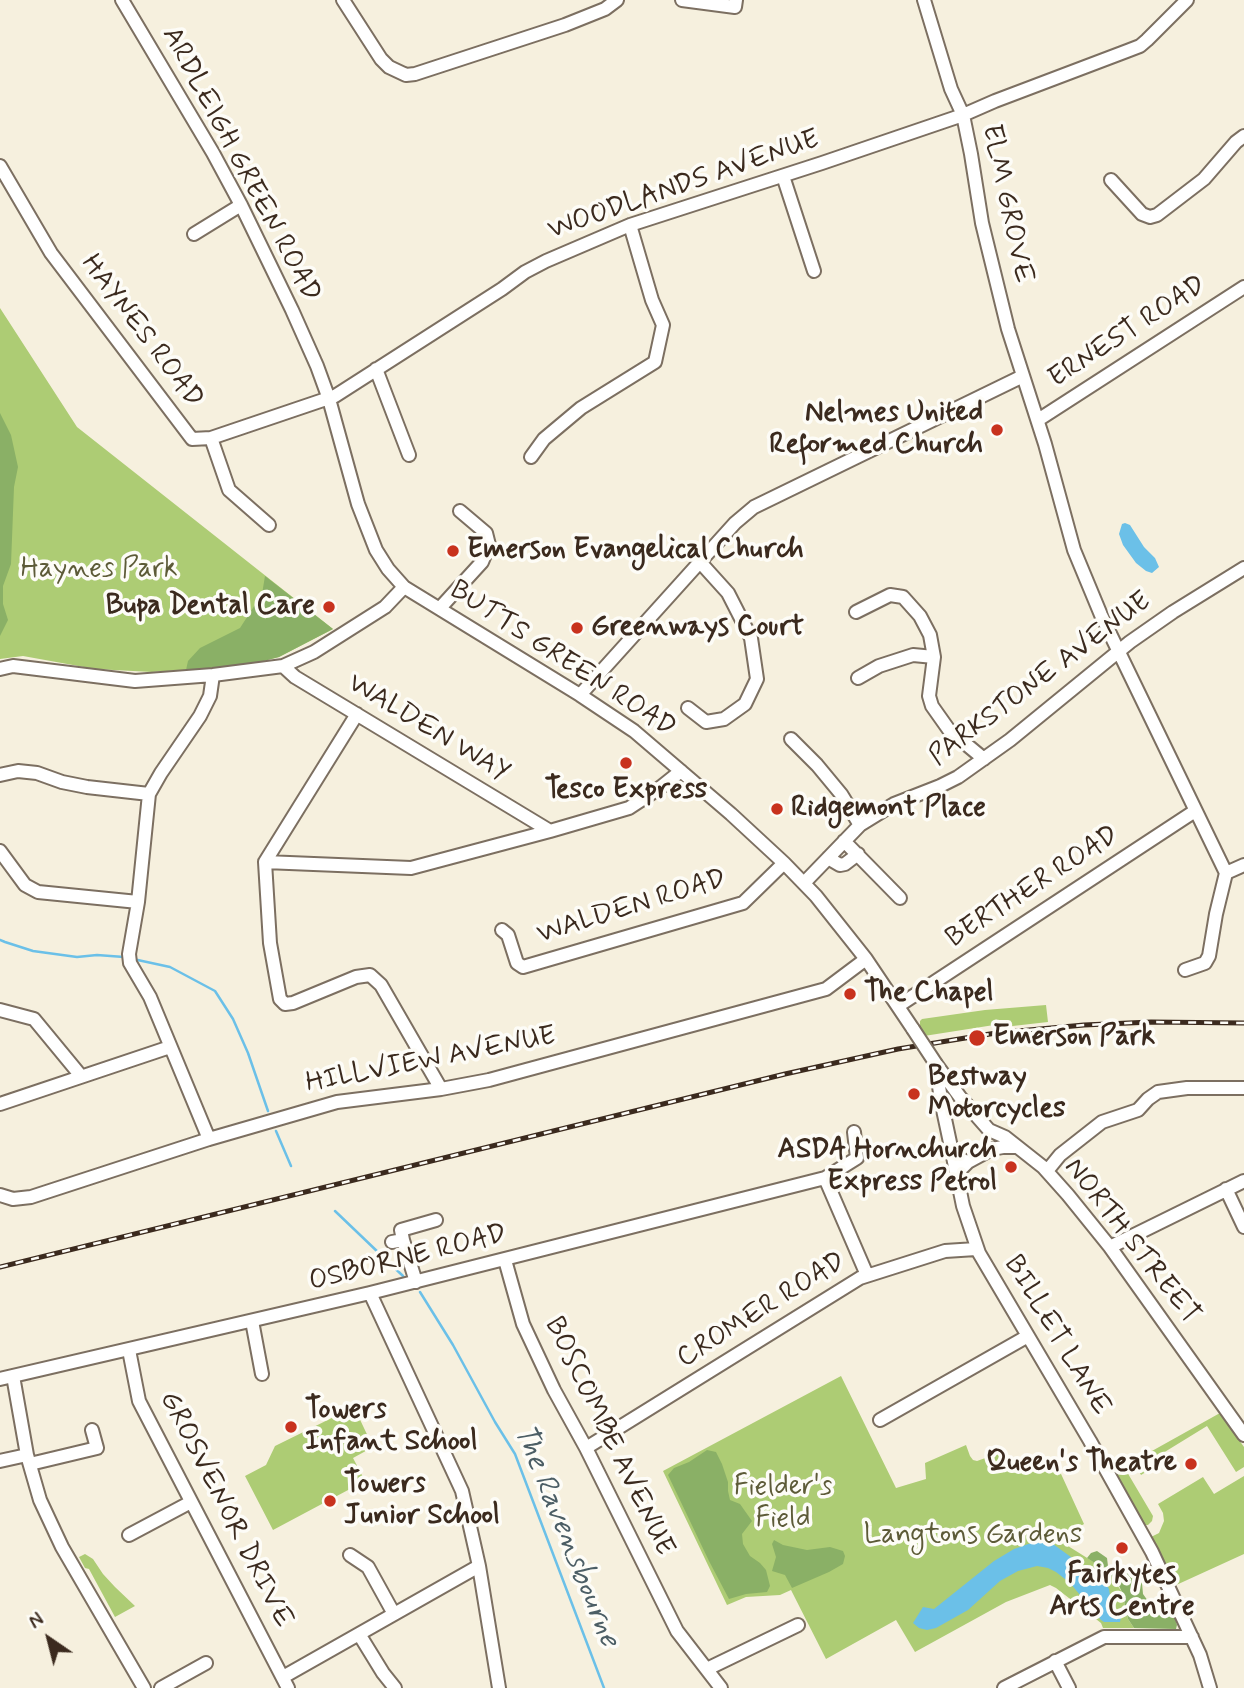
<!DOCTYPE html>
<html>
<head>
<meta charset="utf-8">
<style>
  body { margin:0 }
  #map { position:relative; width:1244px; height:1688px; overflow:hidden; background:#f6f0de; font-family:Mynerve,sans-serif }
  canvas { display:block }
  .north { position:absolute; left:14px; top:1604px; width:70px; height:70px; -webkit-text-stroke:5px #fdfcf7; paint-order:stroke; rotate:325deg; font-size:19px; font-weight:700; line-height:28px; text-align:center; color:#3b2a1e }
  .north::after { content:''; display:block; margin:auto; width:24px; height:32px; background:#3b2a1e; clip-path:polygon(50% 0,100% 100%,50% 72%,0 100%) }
</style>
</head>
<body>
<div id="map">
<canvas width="1244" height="1688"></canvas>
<div class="north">N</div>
</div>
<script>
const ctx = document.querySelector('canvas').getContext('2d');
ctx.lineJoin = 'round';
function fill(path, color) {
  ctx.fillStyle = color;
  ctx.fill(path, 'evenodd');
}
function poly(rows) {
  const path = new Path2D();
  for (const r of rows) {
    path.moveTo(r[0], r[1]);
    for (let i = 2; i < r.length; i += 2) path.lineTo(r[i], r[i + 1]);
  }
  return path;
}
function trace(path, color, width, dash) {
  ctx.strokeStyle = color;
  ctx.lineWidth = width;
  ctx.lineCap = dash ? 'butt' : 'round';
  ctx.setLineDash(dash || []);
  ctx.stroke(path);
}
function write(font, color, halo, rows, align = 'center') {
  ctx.font = font + ' Mynerve,sans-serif';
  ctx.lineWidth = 7;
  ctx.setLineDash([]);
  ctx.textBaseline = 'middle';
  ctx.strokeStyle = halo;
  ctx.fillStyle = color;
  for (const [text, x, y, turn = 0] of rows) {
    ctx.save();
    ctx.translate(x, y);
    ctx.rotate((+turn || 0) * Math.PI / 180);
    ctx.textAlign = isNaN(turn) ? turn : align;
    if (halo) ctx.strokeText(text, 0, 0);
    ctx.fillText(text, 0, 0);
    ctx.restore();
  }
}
fill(poly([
  [0,308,77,427,333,629,279,657,252,664,212,668,152,672,95,669,23,656,0,659],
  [1046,1005,1048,1022,995,1028,994,1025,924,1036,920,1029,920,1021,922,1019,985,1010],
  [841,1376,896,1488,926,1479,925,1463,966,1445,970,1456,973,1460,977,1461,1005,1451,1012,1466,1032,1458,1036,1470,1056,1463,1084,1524,1061,1537,1060,1541,1100,1566,1111,1576,1122,1592,1128,1619,1134,1628,1103,1628,1101,1623,1056,1588,1050,1585,1006,1602,915,1652,896,1620,826,1659,791,1590,780,1595,746,1597,727,1605,663,1471],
  [354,1407,373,1447,353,1458,365,1481,273,1530,245,1476,266,1465,275,1446],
  [1220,1413,1244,1447,1244,1467,1236,1472,1207,1426,1150,1461,1154,1467,1141,1475,1134,1461],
  [1119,1469,1125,1470,1127,1472,1153,1516,1152,1521,1148,1525,1143,1525,1115,1476,1115,1473],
  [1244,1476,1244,1554,1174,1586,1149,1538,1159,1533,1164,1521,1163,1513,1158,1504,1203,1477,1214,1494],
  [85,1554,93,1559,103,1574,115,1587,135,1606,115,1617,89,1569,85,1568,79,1557]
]), '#adcc74');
fill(poly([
  [0,413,11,435,18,467,14,487,11,564,3,586,3,604,8,620,0,636],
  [265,576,333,629,279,657,252,664,186,670,188,661,200,648,240,628,262,594],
  [707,1450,716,1452,722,1464,728,1482,728,1491,730,1500,740,1504,752,1521,742,1534,743,1544,750,1556,760,1563,766,1570,770,1586,767,1592,746,1594,729,1599,709,1561,668,1475,674,1468,689,1462],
  [774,1540,783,1545,807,1550,830,1547,843,1551,845,1556,843,1564,829,1572,792,1588,785,1575,772,1571,776,1557,772,1544],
  [1097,1551,1107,1558,1108,1566,1111,1570,1120,1566,1128,1567,1137,1575,1142,1583,1143,1594,1148,1601,1157,1602,1166,1598,1170,1602,1177,1625,1176,1629,1134,1628,1128,1619,1122,1592,1119,1586,1107,1571,1087,1558,1091,1553]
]), '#8ab066');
fill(poly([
  [1125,523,1130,525,1144,547,1155,558,1159,567,1152,573,1146,571,1136,563,1123,545,1119,534,1122,524],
  [1037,1541,1053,1544,1104,1581,1109,1589,1112,1608,1115,1613,1121,1617,1120,1622,1104,1622,1101,1620,1070,1583,1056,1572,1048,1568,1037,1566,1018,1571,1000,1581,968,1610,936,1628,927,1630,919,1628,913,1623,923,1607,934,1609,994,1561,1014,1549]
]), '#6bc0e8');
trace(poly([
  [0,940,5,942,33,951,77,957,97,955,124,957],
  [133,959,170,967,215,991,233,1019,248,1053,268,1111],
  [276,1131,291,1166],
  [335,1211,403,1276],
  [420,1292,453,1345,495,1422,515,1454,604,1688]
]), '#6bc0e8', 2.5);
const minor = poly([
  [122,0,213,153,241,205,292,310,317,366,329,399,358,504,376,550,388,569,404,587,580,695,634,731,731,814,784,863,816,896,866,959,913,1029],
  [343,0,381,59,389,67,406,75,415,74,565,25,605,9,617,0],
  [682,0,735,7,736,0],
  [924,0,951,89,963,115,971,154,982,223,1008,329,1045,444,1074,550,1101,615,1226,873],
  [0,166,51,253,192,439,211,438,335,396,502,289,525,272,546,261,630,225,822,163,963,115,995,101,1127,51,1140,46,1147,40,1187,0],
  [783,176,814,271],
  [1111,180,1142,214,1150,217,1157,215,1204,179,1236,142,1244,136],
  [194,234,241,205],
  [376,369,409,455],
  [1038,420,1244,287],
  [211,438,229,490,269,525],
  [531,457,544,439,581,408,655,362,663,325,652,300,630,225],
  [440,608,482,562,489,545,486,533,460,511],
  [856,612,890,595,903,597,920,616,930,635,934,657,929,696,932,706,949,730,984,759],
  [283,666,295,677,550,831],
  [0,669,13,666,135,681,213,675,283,666,314,652,385,607,404,587],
  [858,678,879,666,913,655,934,657],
  [580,695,735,523,754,507,1023,376],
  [688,708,706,722,724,719,745,704,757,679,751,638,728,593,700,562],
  [357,714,265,862,270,943,280,999,285,1004,293,1003,356,977,370,975,381,985,441,1089],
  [791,739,817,765,841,794,860,825],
  [0,775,18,771,37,773,62,782,87,787,149,794],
  [844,841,900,898],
  [0,851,25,885,38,892,138,902],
  [828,858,840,865,845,864,858,854],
  [265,862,411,868,550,831,629,808,661,787,681,771],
  [1226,873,1244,865],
  [804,883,860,825,894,804,940,786,958,777,1010,740,1130,642,1173,612,1244,568],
  [502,930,508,935,517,963,523,967,743,903,784,863],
  [1185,970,1205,963,1209,956,1216,914,1226,873],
  [898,1006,1195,811],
  [0,1010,34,1019,81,1076],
  [936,1064,960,1097,989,1130,1005,1137,1043,1167,1068,1195,1110,1247,1244,1435],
  [936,1068,942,1105,952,1152,960,1159,968,1162],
  [0,1104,170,1047],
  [209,1139,150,997,130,963,129,954,138,902,149,794,161,773,200,716,210,696,213,675],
  [952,1152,963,1206,979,1253,1090,1441,1152,1552,1200,1655,1210,1688],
  [963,1167,968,1162,992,1149,1003,1147,1016,1147],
  [1047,1171,1060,1155,1102,1122,1138,1110,1148,1099,1158,1092,1187,1088,1244,1088],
  [825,1178,867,1275],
  [1226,1189,1244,1227],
  [0,1195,13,1199,31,1197,209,1139,337,1102,441,1089,489,1080,826,989,866,959],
  [403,1240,416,1282],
  [392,1242,403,1240,401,1230,436,1220],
  [1110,1247,1244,1181],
  [505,1260,523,1324,554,1390,586,1448,677,1631,721,1688],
  [370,1293,462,1491,479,1566,499,1688],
  [252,1321,262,1374],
  [129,1350,139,1401,288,1688],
  [13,1376,27,1455,40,1500,62,1547,144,1688],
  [0,1379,370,1293,825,1178,857,1158,854,1132],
  [880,1420,1028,1336],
  [586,1448,860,1278,945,1251,976,1249],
  [0,1461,27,1455],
  [30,1464,97,1448,92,1430],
  [129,1535,191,1502],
  [350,1555,368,1567,394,1614],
  [359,1634,383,1673,395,1688],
  [1055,1661,1069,1688],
  [707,1669,798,1625],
  [283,1677,479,1566],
  [161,1688,206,1663],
  [1004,1688,1104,1637,1192,1637]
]);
trace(minor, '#7c6f61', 16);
trace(minor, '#fff', 12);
const rail = poly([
  [0,1267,785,1074,898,1049,996,1033,1084,1025,1151,1022,1244,1023]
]);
trace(rail, '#3b2a1e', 5);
trace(rail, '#fdfcf7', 2.5, [8]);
const minorBridge = poly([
  [913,1029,936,1064]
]);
trace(minorBridge, '#7c6f61', 16, []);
trace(minorBridge, '#fff', 12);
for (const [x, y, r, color] of [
  [997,430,7,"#c8321e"],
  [453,551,7,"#c8321e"],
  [329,607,7,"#c8321e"],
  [577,628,7,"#c8321e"],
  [626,763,7,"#c8321e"],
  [777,809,7,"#c8321e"],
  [850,994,7,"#c8321e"],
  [977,1038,9,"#c8321e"],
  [914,1094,7,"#c8321e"],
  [1011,1167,7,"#c8321e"],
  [291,1427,7,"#c8321e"],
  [1191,1464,7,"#c8321e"],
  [330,1501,7,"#c8321e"],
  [1122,1548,7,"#c8321e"]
]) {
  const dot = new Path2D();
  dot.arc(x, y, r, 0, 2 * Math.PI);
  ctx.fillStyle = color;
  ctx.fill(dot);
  trace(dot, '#fdfcf7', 2.5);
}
write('28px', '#3b2a1e', '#fdfcf7', [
  ["ARDLEIGH GREEN ROAD",240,165,62],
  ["WOODLANDS AVENUE",684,186,-19],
  ["ELM GROVE",1006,204,78],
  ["HAYNES ROAD",141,332,53],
  ["ERNEST ROAD",1128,333,-33],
  ["BUTTS GREEN ROAD",562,660,33],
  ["PARKSTONE AVENUE",1041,680,-37],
  ["WALDEN WAY",428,729,31],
  ["BERTHER ROAD",1033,888,-33],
  ["WALDEN ROAD",632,908,-17],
  ["HILLVIEW AVENUE",431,1061,-11],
  ["NORTH STREET",1131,1242,52],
  ["OSBORNE ROAD",408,1259,-14],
  ["CROMER ROAD",762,1311,-32],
  ["BILLET LANE",1056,1336,59],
  ["BOSCOMBE AVENUE",608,1437,64],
  ["GROSVENOR DRIVE",225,1510,63]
]);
write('bold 28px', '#3b2a1e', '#fdfcf7', [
  ["Nelmes United",983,414,"right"],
  ["Reformed Church",983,446,"right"],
  ["Emerson Evangelical Church",467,551],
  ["Bupa Dental Care",315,607,"right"],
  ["Greenways Court",591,628],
  ["Tesco Express",626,791,"center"],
  ["Ridgemont Place",791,809],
  ["The Chapel",864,994],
  ["Emerson Park",993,1038],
  ["Bestway",928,1078],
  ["Motorcycles",928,1110],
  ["ASDA Hornchurch",997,1151,"right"],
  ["Express Petrol",997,1183,"right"],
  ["Towers",305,1411],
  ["Infant School",305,1443],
  ["Queen's Theatre",1177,1464,"right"],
  ["Towers",344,1485],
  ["Junior School",344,1517],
  ["Fairkytes",1122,1576,"center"],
  ["Arts Centre",1122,1608,"center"]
], 'left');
write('28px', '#5d5b38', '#fdfcf7', [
  ["Haynes Park",99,570],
  ["Fielder's",783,1488],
  ["Field",783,1520],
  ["Langtons Gardens",973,1536]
]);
write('italic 30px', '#4c5e65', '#fdfcf7', [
  ["The Ravensbourne",565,1536,68]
]);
</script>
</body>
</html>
